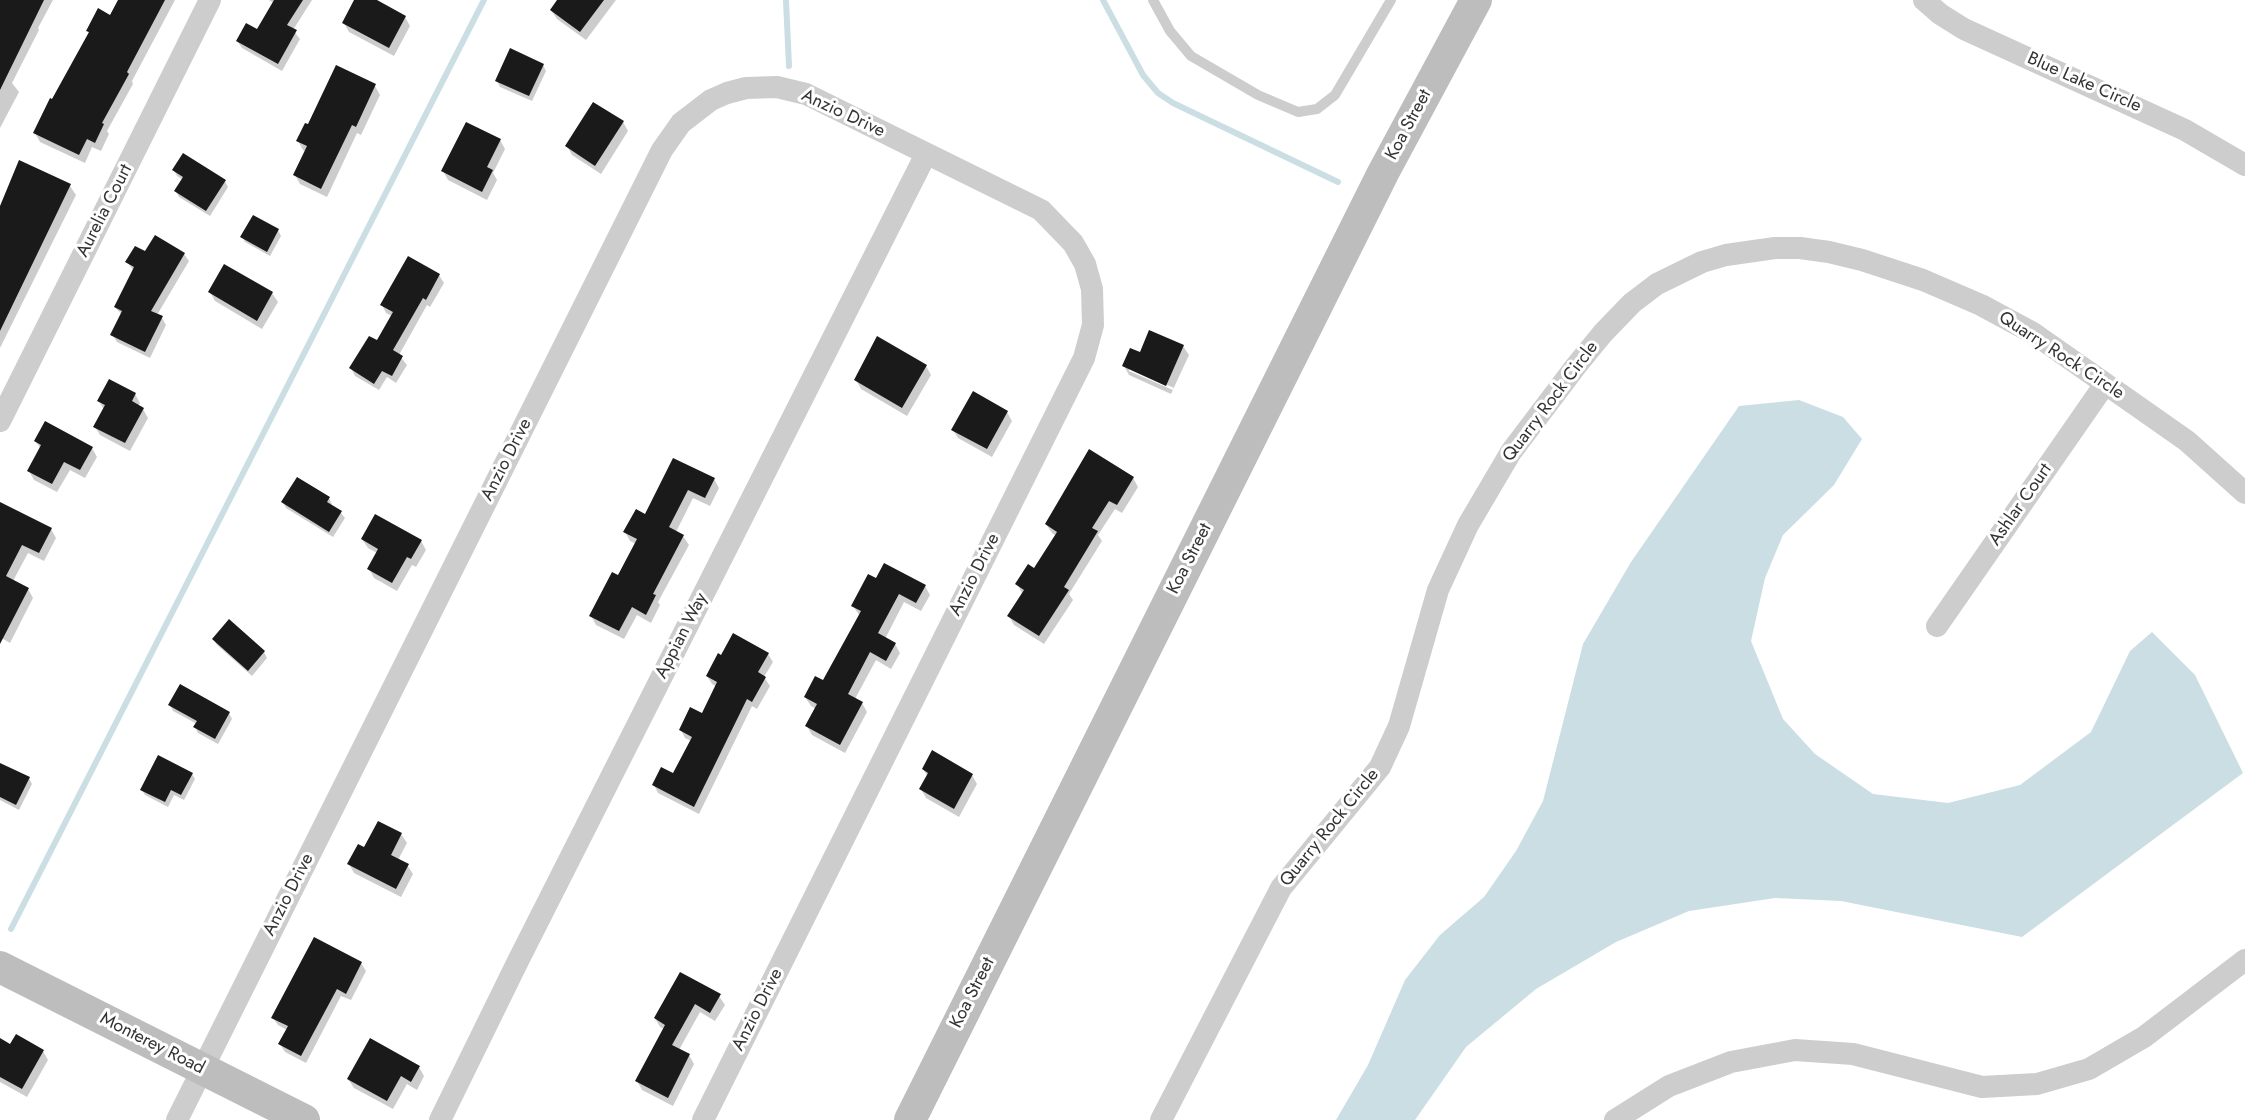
<!DOCTYPE html>
<html>
<head>
<meta charset="utf-8">
<style>
  body { margin:0 }
  canvas { display:block; background:#fff }
</style>
</head>
<body>
<canvas width="2245" height="1120"></canvas>
<script>
const ctx = document.querySelector('canvas').getContext('2d');
ctx.lineJoin = 'round';
function fill(path, color) {
  ctx.fillStyle = color;
  ctx.fill(path, 'evenodd');
}
function poly(rows) {
  const path = new Path2D();
  for (const r of rows) {
    path.moveTo(r[0], r[1]);
    for (let i = 2; i < r.length; i += 2) path.lineTo(r[i], r[i + 1]);
  }
  return path;
}
function trace(path, color, width, dash) {
  ctx.strokeStyle = color;
  ctx.lineWidth = width;
  ctx.lineCap = dash ? 'butt' : 'round';
  ctx.setLineDash(dash || []);
  ctx.stroke(path);
}
function write(font, color, halo, rows, align = 'center') {
  ctx.font = font + ' Jost,sans-serif';
  ctx.lineWidth = 6;
  ctx.setLineDash([]);
  ctx.textBaseline = 'middle';
  ctx.strokeStyle = halo;
  ctx.fillStyle = color;
  for (const [text, x, y, turn = 0] of rows) {
    ctx.save();
    ctx.translate(x, y);
    ctx.rotate((+turn || 0) * Math.PI / 180);
    ctx.textAlign = isNaN(turn) ? turn : align;
    if (halo) ctx.strokeText(text, 0, 0);
    ctx.fillText(text, 0, 0);
    ctx.restore();
  }
}
fill(poly([
  [1799,400,1843,417,1862,439,1834,485,1783,535,1765,578,1751,641,1783,719,1815,754,1873,794,1948,803,2020,785,2091,732,2130,651,2152,632,2195,675,2243,773,2022,937,1841,901,1775,898,1689,911,1616,942,1536,989,1466,1047,1415,1120,1336,1120,1368,1065,1405,980,1440,935,1484,897,1516,851,1543,801,1583,644,1631,562,1739,406]
]), '#cadee4');
fill(poly([
  [2,0,53,0,38,28,39,30,12,83,19,92,0,128,0,3],
  [120,0,175,0,132,81,133,84,107,131,109,134,101,151,92,147,85,163,40,142,35,133,89,33,88,31,111,17],
  [269,0,312,0,293,30,300,39,282,71,242,48,237,41,257,31,274,3],
  [356,0,374,0,405,17,410,26,394,56,349,32,344,23],
  [559,0,616,0,586,40,557,19,551,10],
  [543,65,546,71,532,101,500,87,497,81],
  [337,67,375,86,380,95,361,135,357,133,327,197,300,184,295,175,306,152,303,150,298,141,308,126],
  [623,122,628,131,601,174,572,155,567,146],
  [500,140,505,149,493,173,497,180,487,200,448,180,443,171],
  [19,162,70,186,76,195,0,348,0,210],
  [174,170,225,181,228,187,210,216,179,197,176,191,183,180,177,176],
  [278,230,281,236,270,256,245,242,242,237],
  [145,253,184,254,189,261,157,315,162,318,166,325,150,358,117,342,112,334,122,315,115,307,134,271,127,262],
  [439,275,444,283,430,307,427,305,399,355,407,365,396,383,387,377,379,390,355,376,351,368,378,343,392,316,386,313,382,305],
  [210,292,272,293,278,302,262,329,215,301],
  [1183,346,1189,355,1171,394,1129,375,1124,366],
  [1129,368,1174,388,1173,390,1129,371],
  [926,366,931,375,907,416,861,389,856,380],
  [135,394,140,403,138,406,143,409,148,418,130,451,100,435,95,427,104,410,99,401],
  [1007,412,1012,421,992,457,958,438,953,430],
  [35,441,92,448,97,457,85,478,70,470,57,492,34,480,29,471,41,449],
  [674,460,714,479,719,488,710,506,693,498,676,532,683,536,689,545,658,602,660,605,651,623,637,615,624,639,596,625,591,616,618,577,636,544,630,541,625,532,645,516],
  [1133,478,1138,487,1122,513,1115,509,1098,535,1102,541,1069,594,1073,600,1044,644,1014,625,1009,616,1022,593,1017,584,1035,570,1056,536,1052,533,1046,524],
  [329,498,332,504,331,506,341,513,345,518,333,537,286,508,283,502],
  [0,514,51,529,56,538,44,561,28,553,13,581,28,589,33,598,10,643,0,637],
  [362,539,421,541,426,550,416,567,412,565,397,591,374,578,369,569,377,553,368,548],
  [877,580,925,586,930,595,921,611,904,602,885,639,895,644,900,653,891,669,876,660,855,699,862,703,867,712,845,753,812,735,807,726,816,709,811,706,805,697,824,682,860,616,853,606],
  [213,639,264,652,267,658,252,676,217,645],
  [768,654,773,662,764,677,770,686,757,709,752,706,699,814,658,793,654,785,673,775,691,741,685,738,681,730,703,715,717,687,712,684,707,676],
  [170,705,229,713,232,719,218,744,198,733,195,727,197,724,173,711],
  [0,764,29,778,32,784,19,810,0,800],
  [923,769,972,775,977,784,959,817,926,798,921,789,928,777],
  [192,774,195,779,184,800,174,795,168,807,145,795,142,790],
  [379,823,401,834,407,843,398,860,407,865,413,874,401,897,354,873,349,864,365,849],
  [361,963,366,971,351,1000,341,996,306,1063,285,1052,280,1044,287,1030,278,1025,273,1018],
  [681,974,719,996,725,1005,715,1021,700,1012,679,1050,689,1055,694,1064,673,1106,642,1090,637,1081,664,1029,660,1027,655,1018],
  [0,1042,43,1051,48,1060,27,1097,0,1082],
  [419,1067,424,1076,417,1090,407,1084,393,1109,354,1088,348,1079]
]), '#0003');
trace(poly([
  [786,0,789,66],
  [1103,0,1143,75,1158,93,1173,103,1338,182],
  [11,929,484,0]
]), '#cadee4', 6);
fill(poly([
  [0,0,44,0,0,90],
  [118,0,165,0,127,72,129,74,102,123,104,124,95,143,87,139,79,155,33,133,50,98,52,99,89,32,86,31,98,8,110,15],
  [274,0,303,0,287,25,297,30,278,64,236,41,246,23,257,29],
  [354,0,377,0,406,16,389,48,342,23],
  [557,0,604,0,580,32,550,10],
  [510,48,544,64,529,96,495,81],
  [336,65,376,84,356,127,352,125,321,189,293,175,307,146,296,141,305,123,308,124],
  [593,102,624,121,595,166,565,146],
  [466,122,501,139,487,167,493,170,482,192,441,171],
  [183,153,226,180,206,211,174,191,183,177,172,170],
  [19,160,71,184,0,331,0,206],
  [253,215,279,229,267,252,240,237],
  [155,235,185,253,151,311,163,316,145,352,110,335,122,311,114,307,134,267,125,262,135,246,145,251],
  [408,256,440,274,426,300,423,298,393,350,403,356,392,376,382,371,374,384,349,368,369,336,377,340,393,312,380,305],
  [224,264,273,292,257,321,208,292],
  [1149,330,1184,345,1166,386,1122,366,1130,348,1140,352],
  [877,336,927,365,902,408,854,380],
  [109,379,136,393,132,401,144,408,125,443,93,427,105,405,97,401],
  [973,391,1008,411,987,449,951,430],
  [45,421,93,447,80,470,64,462,52,484,27,471,41,445,34,441],
  [1089,449,1134,477,1117,505,1109,501,1092,528,1098,531,1064,587,1069,590,1039,636,1007,616,1024,590,1015,584,1028,564,1034,568,1057,532,1045,524],
  [673,458,715,478,705,498,688,490,669,527,684,535,653,594,656,595,646,615,632,607,619,631,589,616,612,572,618,575,637,539,623,532,636,509,645,514],
  [297,477,330,497,327,502,342,511,329,532,281,502],
  [0,502,52,528,39,553,22,545,6,576,29,588,0,644],
  [375,514,422,540,411,559,407,557,392,583,367,569,378,549,361,539],
  [884,563,926,585,916,603,899,594,878,633,896,643,886,661,870,652,848,694,863,702,840,745,805,726,817,704,804,697,815,676,823,680,861,611,851,606,868,574,876,578],
  [229,619,265,651,248,671,212,639],
  [733,633,769,653,758,672,766,677,752,702,747,699,694,807,652,785,661,767,673,773,692,737,679,730,690,707,702,713,717,682,706,676,718,653,721,655],
  [180,684,230,712,215,739,193,727,197,721,168,705],
  [932,750,973,774,954,809,919,789,928,773,922,769],
  [158,755,193,773,181,795,171,790,165,802,140,790],
  [0,763,30,777,16,805,0,797],
  [378,821,402,833,391,855,409,864,396,889,347,864,358,844,364,847],
  [314,937,362,962,346,994,337,989,301,1056,278,1044,288,1026,271,1018],
  [680,972,721,994,710,1013,695,1004,672,1045,690,1054,668,1098,635,1081,665,1025,654,1018],
  [16,1034,44,1050,22,1089,0,1077,0,1038,10,1044],
  [370,1038,420,1066,411,1082,401,1076,387,1101,347,1079]
]), '#1a1a1a');
trace(poly([
  [1153,0,1170,31,1191,56,1258,95,1298,112,1317,109,1335,95,1391,0]
]), '#cdcdcd', 10);
trace(poly([
  [1924,0,1940,14,1964,29,2185,130,2245,165],
  [0,421,210,0],
  [1937,626,2105,384],
  [177,1120,662,150,681,123,711,100,727,93,746,88,777,87,806,94,1041,210,1073,243,1085,264,1092,289,1093,325,1084,358,703,1120],
  [440,1120,518,961,926,154],
  [1161,1120,1281,888,1380,767,1399,726,1438,590,1468,525,1511,452,1576,366,1603,333,1632,303,1657,284,1702,262,1726,255,1775,248,1800,248,1829,252,1862,260,1923,280,1981,305,2033,333,2187,441,2245,493],
  [1615,1120,1669,1086,1731,1062,1795,1050,1853,1054,1982,1087,2037,1084,2089,1069,2144,1037,2245,960]
]), '#cdcdcd', 22);
trace(poly([
  [0,967,304,1120],
  [910,1120,1383,173,1476,0]
]), '#bdbdbd', 32);
write('18px', '#333', '#fff', [
  ["Blue Lake Circle",2084,83,24],
  ["Anzio Drive",843,114,25],
  ["Koa Street",1409,125,-62],
  ["Aurelia Court",105,211,-63],
  ["Quarry Rock Circle",2061,356,33],
  ["Quarry Rock Circle",1551,402,-53],
  ["Anzio Drive",507,460,-63],
  ["Ashlar Court",2021,505,-55],
  ["Koa Street",1190,559,-63],
  ["Anzio Drive",975,575,-63],
  ["Appian Way",682,636,-63],
  ["Quarry Rock Circle",1330,828,-51],
  ["Anzio Drive",289,895,-63],
  ["Koa Street",973,993,-63],
  ["Anzio Drive",758,1010,-63],
  ["Monterey Road",152,1044,27]
]);
</script>
</body>
</html>
